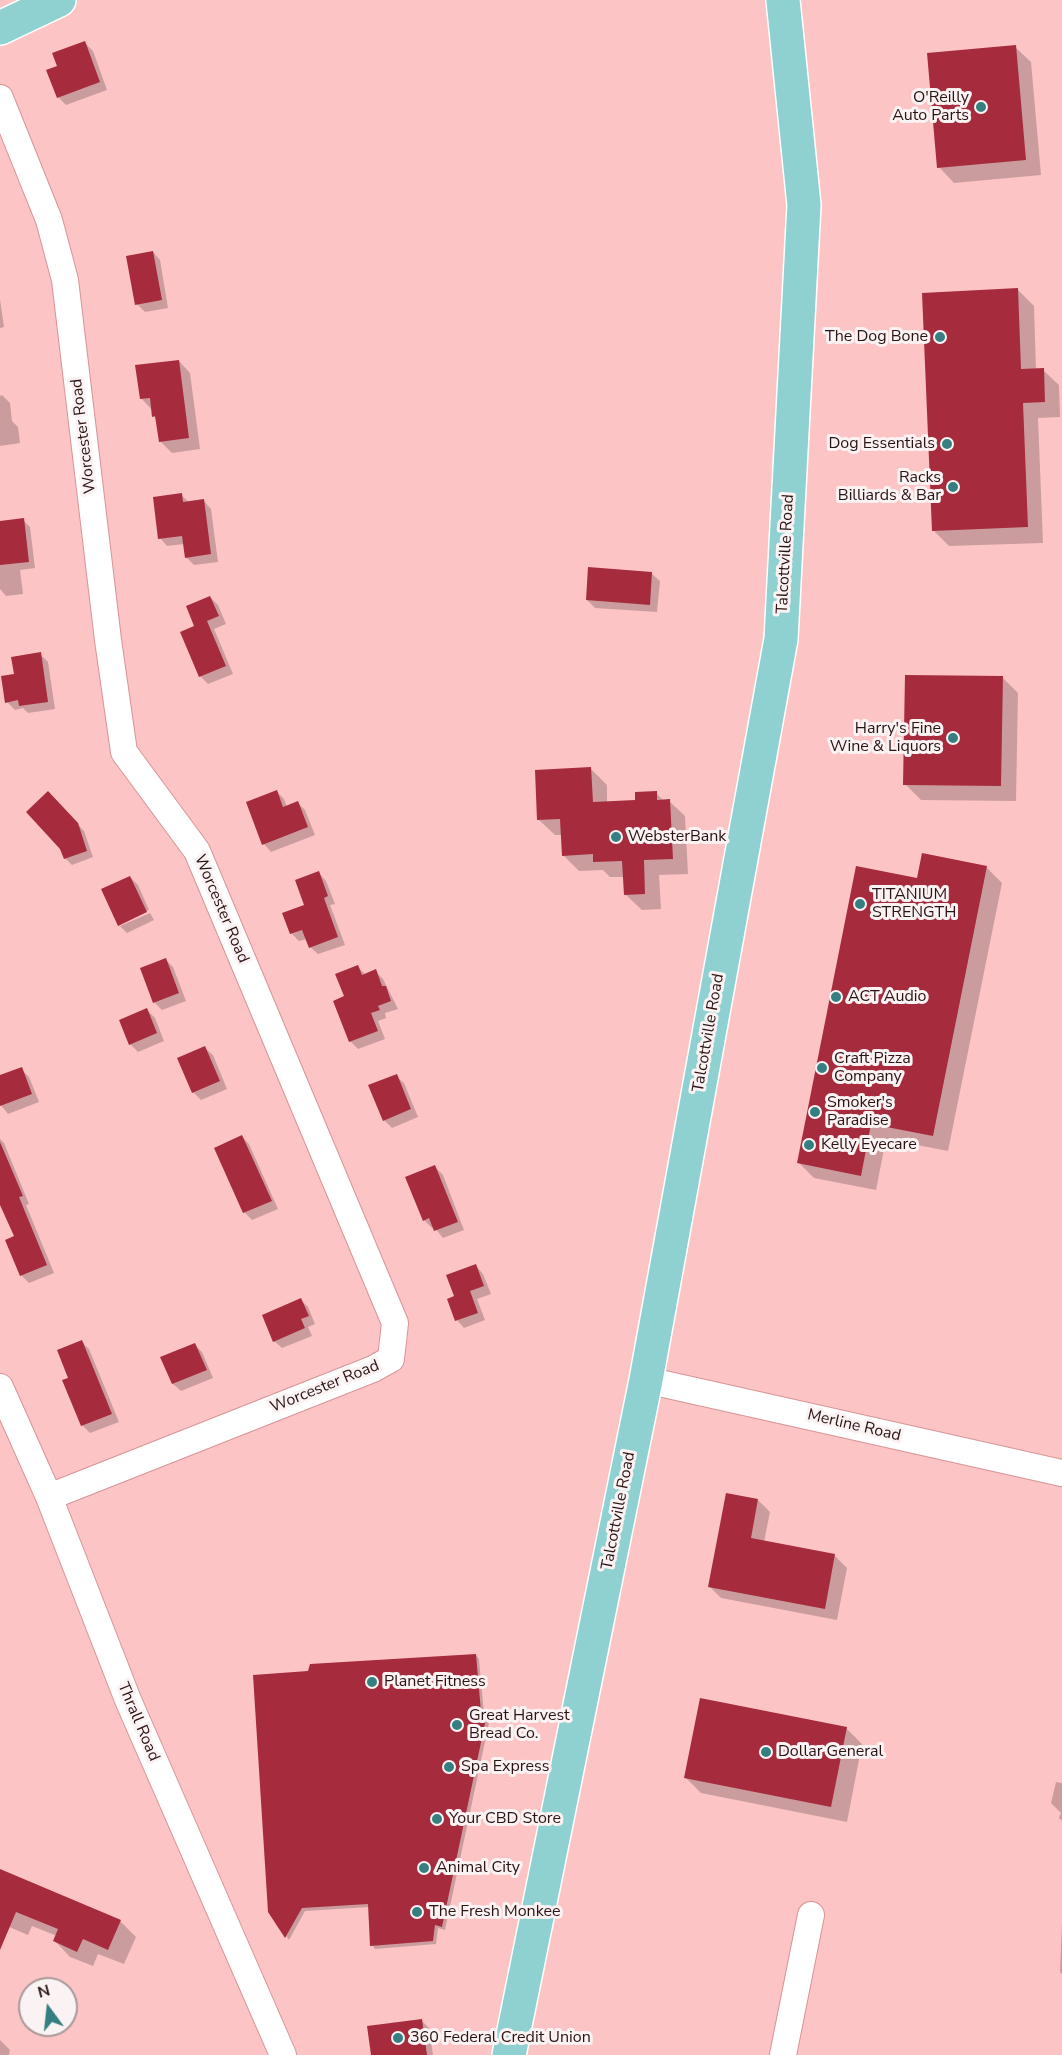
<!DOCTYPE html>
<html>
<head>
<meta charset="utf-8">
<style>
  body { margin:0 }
  #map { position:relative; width:1062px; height:2055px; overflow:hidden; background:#fdc4c5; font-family:"Nunito Sans",sans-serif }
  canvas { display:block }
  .north { position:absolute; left:18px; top:1977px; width:60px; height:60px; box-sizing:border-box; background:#fbf3f3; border:2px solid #a89999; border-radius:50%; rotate:345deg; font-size:16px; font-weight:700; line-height:24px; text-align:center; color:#2b1213 }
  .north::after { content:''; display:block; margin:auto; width:21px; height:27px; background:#367f81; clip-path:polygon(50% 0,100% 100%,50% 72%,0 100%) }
</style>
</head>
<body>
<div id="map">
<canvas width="1062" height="2055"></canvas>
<div class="north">N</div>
</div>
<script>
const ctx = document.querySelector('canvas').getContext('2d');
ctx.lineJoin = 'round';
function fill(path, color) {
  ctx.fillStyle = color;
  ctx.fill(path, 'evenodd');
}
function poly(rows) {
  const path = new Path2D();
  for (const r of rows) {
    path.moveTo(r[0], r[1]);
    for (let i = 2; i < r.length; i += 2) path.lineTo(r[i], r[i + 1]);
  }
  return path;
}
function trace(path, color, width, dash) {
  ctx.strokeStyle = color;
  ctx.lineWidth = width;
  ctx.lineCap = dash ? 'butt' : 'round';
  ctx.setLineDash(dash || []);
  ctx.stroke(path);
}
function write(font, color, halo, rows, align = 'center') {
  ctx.font = font + ' "Nunito Sans",sans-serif';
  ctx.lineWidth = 6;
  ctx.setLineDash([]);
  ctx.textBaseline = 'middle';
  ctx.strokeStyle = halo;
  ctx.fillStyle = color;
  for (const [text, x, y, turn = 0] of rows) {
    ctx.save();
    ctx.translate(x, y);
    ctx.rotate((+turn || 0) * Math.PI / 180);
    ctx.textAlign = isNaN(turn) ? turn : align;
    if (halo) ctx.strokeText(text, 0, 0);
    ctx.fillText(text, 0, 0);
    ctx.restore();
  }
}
fill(poly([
  [85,43,93,51,107,90,66,105,58,97,59,67],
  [1015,47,1031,62,1041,175,954,183,939,167],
  [153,252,160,260,168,308,145,312,137,304],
  [1018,290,1034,306,1036,370,1043,370,1059,385,1060,417,1038,418,1043,543,949,546,933,530],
  [0,299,4,327,0,328],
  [179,361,190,373,200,449,172,453,160,441,157,420,153,416,152,410,141,398],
  [2,395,10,403,12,421,18,427,20,443,0,446,0,396],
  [181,495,190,503,204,501,211,509,218,562,194,565,186,557,184,544,167,546,160,538],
  [23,520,30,527,35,568,20,570,23,594,6,596,0,589,0,523],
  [652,574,660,581,657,612,595,608,587,600],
  [210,597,218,605,226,624,214,629,233,674,208,684,200,676,196,627],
  [40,654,48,662,55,709,28,713,23,708,15,710,7,702,15,676],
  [1003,678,1018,693,1016,801,921,800,905,784],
  [591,769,607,785,607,803,637,801,656,793,664,801,669,801,685,816,688,874,659,875,661,909,642,910,626,895,625,877,610,877,603,870,579,871,563,855,562,835,555,835,539,820],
  [276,791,284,799,287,807,298,803,305,810,315,835,271,852,264,844],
  [48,793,84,831,93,857,72,865,65,858],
  [986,867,1002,883,948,1151,886,1139,876,1190,814,1178,798,1162,918,880],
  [319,873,326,881,335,904,330,905,345,945,318,954,310,947,307,939,299,941,291,933,306,906],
  [130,877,138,885,149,910,120,923,120,926,119,925],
  [150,913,154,920,127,933,120,926],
  [165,959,173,967,186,1001,162,1010,154,1002],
  [358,967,366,975,375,971,383,979,398,1009,385,1013,386,1018,378,1021,385,1039,358,1049,350,1041],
  [147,1010,155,1018,164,1041,138,1052,130,1044],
  [205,1048,213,1055,227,1089,201,1100,193,1092],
  [21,1069,29,1077,39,1102,8,1114,0,1104,0,1077],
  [396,1076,404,1083,418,1117,392,1128,384,1120,370,1086],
  [242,1137,249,1144,278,1209,252,1220,244,1212,216,1148],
  [0,1139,4,1143,29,1204,26,1205,54,1273,29,1283,21,1275,16,1237,0,1199],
  [435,1167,443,1175,464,1230,443,1238,434,1227,432,1228,424,1220],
  [476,1266,483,1274,491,1294,477,1299,485,1320,464,1328,457,1320,456,1297],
  [301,1300,308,1307,315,1324,308,1327,312,1336,282,1348,274,1341],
  [82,1342,89,1349,119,1422,90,1433,82,1425,70,1379],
  [194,1344,202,1352,213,1378,181,1391,173,1384,162,1358],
  [758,1500,770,1512,764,1542,835,1556,847,1568,837,1620,721,1598,709,1586],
  [476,1655,479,1659,484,1714,490,1718,445,1930,438,1928,436,1944,375,1949,372,1945,370,1907,305,1911,289,1940,270,1912],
  [846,1728,862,1744,847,1822,701,1793,686,1778],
  [1056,1782,1062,1783,1062,1821,1059,1818,1061,1813,1051,1803],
  [0,1871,120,1921,136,1937,124,1964,98,1954,93,1966,70,1957,55,1941,57,1936,32,1926,28,1935,2,1924,0,1922],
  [1062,1922,1062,1974,1060,1972],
  [422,2021,429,2028,433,2055,373,2055],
  [0,2040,10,2050,9,2055,0,2055]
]), '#0003');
fill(poly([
  [85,41,100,82,57,98,46,70,57,66,52,53],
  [1016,45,1026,160,937,168,927,53],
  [153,251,162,300,135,305,126,256],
  [1018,288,1021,369,1044,368,1045,402,1023,403,1028,527,932,531,922,293],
  [179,360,189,438,159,442,155,416,152,417,150,398,140,399,135,365],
  [182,493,183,502,204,499,211,554,185,558,182,536,158,539,153,497],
  [24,518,29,562,0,565,0,521],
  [588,567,652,572,650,605,586,600],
  [210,596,219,616,207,621,226,666,199,677,180,632,194,626,186,606],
  [41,652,48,702,19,706,18,700,5,703,1,676,14,674,11,657],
  [905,675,1003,676,1001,786,903,785],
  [591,767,593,802,635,800,635,792,657,791,657,800,670,799,673,859,644,860,645,894,624,895,622,861,593,862,593,854,562,856,560,819,537,820,535,770],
  [277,790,283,807,298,801,308,827,262,845,246,802],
  [48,791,78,823,87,851,64,859,60,849,26,812],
  [922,853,987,866,933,1136,871,1124,861,1176,797,1163,856,866,917,878],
  [319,871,328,896,324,898,338,937,309,948,302,930,290,934,282,913,304,905,295,880],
  [130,876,147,912,118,926,101,889],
  [166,958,179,993,153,1003,140,968],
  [358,965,362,975,376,969,382,986,386,986,391,1001,378,1006,380,1010,371,1013,378,1031,349,1042,333,1001,344,996,335,974],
  [147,1008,157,1033,129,1045,119,1020],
  [205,1046,220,1081,192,1093,177,1058],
  [22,1067,32,1094,0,1106,0,1075],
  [397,1074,411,1109,383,1121,368,1085],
  [242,1135,272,1201,243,1213,214,1148],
  [0,1142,23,1196,19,1197,47,1265,20,1276,5,1240,14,1236,0,1205],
  [435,1165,458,1222,434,1231,429,1218,423,1221,405,1177],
  [476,1264,484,1286,470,1291,478,1313,455,1321,447,1299,454,1296,446,1275],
  [301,1298,309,1316,301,1319,305,1328,273,1342,262,1315],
  [82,1340,112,1414,81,1426,62,1380,68,1378,57,1350],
  [195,1343,207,1370,172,1384,160,1357],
  [726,1493,758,1499,751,1538,835,1554,825,1609,708,1587],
  [476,1654,481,1712,487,1714,442,1927,435,1925,433,1941,370,1946,368,1904,302,1908,285,1938,268,1912,253,1675,308,1671,310,1664],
  [700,1698,847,1727,831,1807,684,1778],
  [0,1869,121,1920,108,1950,83,1939,77,1952,53,1941,58,1929,16,1912,0,1950],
  [422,2019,427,2055,371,2055,367,2026]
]), '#a52b3d');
const minor = poly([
  [0,98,49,220,65,280,108,640,124,752,197,851,395,1323,391,1359,373,1369,49,1497],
  [646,1380,1062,1473],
  [0,1387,49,1497,128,1700,283,2055],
  [783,2055,811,1915]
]);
const major = poly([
  [0,28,59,0],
  [509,2055,646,1380,781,639,804,205,783,0]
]);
trace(minor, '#d79496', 28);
trace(major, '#fff', 36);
trace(minor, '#fff', 26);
trace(major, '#8fd0d1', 33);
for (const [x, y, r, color] of [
  [981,107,6,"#367f81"],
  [940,337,6,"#367f81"],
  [947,444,6,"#367f81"],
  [953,487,6,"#367f81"],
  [953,738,6,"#367f81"],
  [616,837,6,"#367f81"],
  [860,904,6,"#367f81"],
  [836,997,6,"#367f81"],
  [822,1068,6,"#367f81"],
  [815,1112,6,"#367f81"],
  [809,1145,6,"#367f81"],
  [372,1682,6,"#367f81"],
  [457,1725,6,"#367f81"],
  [766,1752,6,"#367f81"],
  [449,1767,6,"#367f81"],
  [437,1819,6,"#367f81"],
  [424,1868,6,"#367f81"],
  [417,1912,6,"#367f81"],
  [398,2038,6,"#367f81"]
]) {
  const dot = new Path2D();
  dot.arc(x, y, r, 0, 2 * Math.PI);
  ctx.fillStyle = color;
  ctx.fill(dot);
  trace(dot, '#fbf3f3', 2);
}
write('16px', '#2b1213', '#fbf3f3', [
  ["O'Reilly",969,98,"right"],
  ["Auto Parts",969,116,"right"],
  ["The Dog Bone",928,337,"right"],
  ["Dog Essentials",935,444,"right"],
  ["Racks",941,478,"right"],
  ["Billiards & Bar",941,496,"right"],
  ["Harry's Fine",941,729,"right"],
  ["Wine & Liquors",941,747,"right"],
  ["WebsterBank",628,837],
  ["TITANIUM",872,895],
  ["STRENGTH",872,913],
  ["ACT Audio",848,997],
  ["Craft Pizza",834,1059],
  ["Company",834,1077],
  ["Smoker's",827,1103],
  ["Paradise",827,1121],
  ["Kelly Eyecare",821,1145],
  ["Planet Fitness",384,1682],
  ["Great Harvest",469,1716],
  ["Bread Co.",469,1734],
  ["Dollar General",778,1752],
  ["Spa Express",461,1767],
  ["Your CBD Store",449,1819],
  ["Animal City",436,1868],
  ["The Fresh Monkee",429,1912],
  ["360 Federal Credit Union",410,2038]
], 'left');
write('16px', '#2b1213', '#fbf3f3', [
  ["Worcester Road",84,436,-97],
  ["Talcottville Road",786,554,-87],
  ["Worcester Road",221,909,67],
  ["Talcottville Road",709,1033,-80],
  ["Worcester Road",325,1387,-22],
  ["Merline Road",854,1426,13],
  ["Talcottville Road",619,1511,-79],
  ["Thrall Road",138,1722,67]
]);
</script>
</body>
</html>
